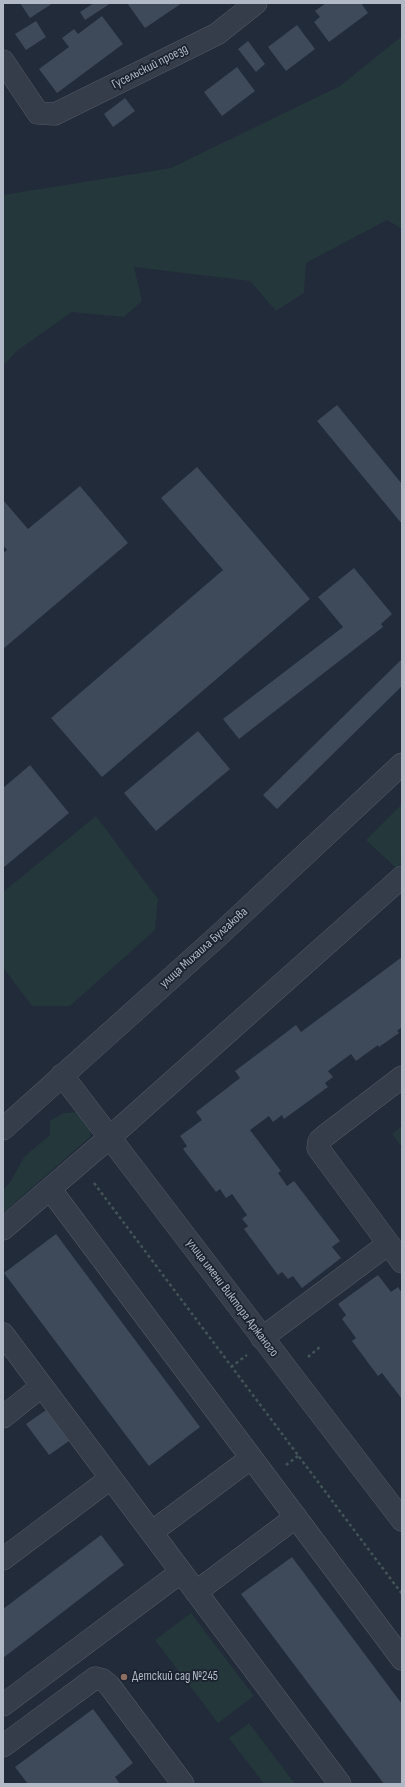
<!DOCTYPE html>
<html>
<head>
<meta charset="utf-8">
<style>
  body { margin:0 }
  #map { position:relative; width:405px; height:1787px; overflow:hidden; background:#222b3a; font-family:"Sofia Sans Condensed",sans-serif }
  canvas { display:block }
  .frame { position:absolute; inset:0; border:4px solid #b1b8c6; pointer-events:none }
</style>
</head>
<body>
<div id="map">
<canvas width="405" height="1787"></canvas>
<div class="frame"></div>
</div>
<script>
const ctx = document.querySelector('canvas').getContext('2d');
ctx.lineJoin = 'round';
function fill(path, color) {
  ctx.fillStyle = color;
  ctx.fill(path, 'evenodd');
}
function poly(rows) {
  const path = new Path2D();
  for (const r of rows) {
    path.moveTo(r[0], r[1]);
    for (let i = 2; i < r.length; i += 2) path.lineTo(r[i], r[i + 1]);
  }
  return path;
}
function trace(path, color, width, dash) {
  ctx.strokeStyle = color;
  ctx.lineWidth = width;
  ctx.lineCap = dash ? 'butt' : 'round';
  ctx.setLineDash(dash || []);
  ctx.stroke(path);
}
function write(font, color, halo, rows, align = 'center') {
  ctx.font = font + ' "Sofia Sans Condensed",sans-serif';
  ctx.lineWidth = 3.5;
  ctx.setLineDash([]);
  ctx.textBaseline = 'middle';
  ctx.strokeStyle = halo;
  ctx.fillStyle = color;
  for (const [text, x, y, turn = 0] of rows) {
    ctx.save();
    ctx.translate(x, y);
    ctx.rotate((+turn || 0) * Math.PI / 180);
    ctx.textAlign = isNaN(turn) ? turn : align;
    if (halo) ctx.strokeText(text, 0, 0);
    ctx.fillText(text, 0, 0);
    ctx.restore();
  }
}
fill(poly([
  [402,36,402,229,387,220,306,263,304,293,276,311,250,281,134,267,142,301,124,317,72,312,18,350,3,365,3,195,171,168,340,86],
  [402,804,402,862,396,868,366,840],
  [96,816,158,899,155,930,70,1006,32,1006,3,967,3,892],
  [78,1112,91,1126,90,1137,3,1213,3,1190,11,1181,24,1157,50,1135,50,1121,63,1113],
  [402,1126,402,1147,392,1134],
  [191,1613,254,1696,218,1723,155,1640],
  [249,1723,295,1784,264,1784,229,1738]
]), '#24373b');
fill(poly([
  [20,3,53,3,30,18],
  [94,3,111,3,85,20,80,12],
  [127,3,182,3,145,28],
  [326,3,361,3,368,13,329,42,314,22,320,17,315,11],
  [102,16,123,44,57,93,39,69,69,47,62,38,74,29,78,34],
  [36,21,46,37,26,50,15,34],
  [297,25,315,49,286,71,268,47],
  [248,41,265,64,256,72,238,49],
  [237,67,255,91,222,116,204,92],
  [125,98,135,111,113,127,104,114],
  [337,405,402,484,402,524,317,421],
  [197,467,310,599,102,777,51,718,223,570,161,498],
  [80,486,128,543,3,649,3,553,7,550,3,545,3,500,28,529],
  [354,568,392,614,381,624,383,627,239,739,223,719,343,627,318,597],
  [402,659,402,686,277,809,263,795],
  [198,731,230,769,156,831,124,793],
  [30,765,69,813,3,868,3,788],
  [402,957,402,1027,397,1031,399,1033,379,1047,378,1045,356,1061,351,1054,328,1071,333,1077,325,1083,328,1087,284,1119,282,1115,273,1122,269,1116,250,1130,281,1171,278,1173,287,1186,294,1181,340,1241,332,1247,341,1258,302,1288,293,1276,288,1279,282,1272,278,1275,244,1229,248,1226,242,1219,247,1215,232,1194,226,1198,220,1189,216,1192,183,1149,187,1146,180,1136,202,1120,196,1112,240,1078,235,1071,296,1025,301,1032],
  [56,1234,200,1427,149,1466,4,1273],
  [378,1275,391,1292,398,1287,402,1293,402,1399,382,1373,378,1376,352,1341,356,1338,342,1319,346,1315,338,1304],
  [46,1410,69,1441,49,1455,26,1424],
  [101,1535,124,1565,3,1658,3,1609],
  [292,1557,402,1704,402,1784,384,1784,241,1594],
  [93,1709,133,1763,115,1777,120,1784,28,1784,15,1767]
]), '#3e4959');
const minor = poly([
  [3,61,38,113,55,114,217,34,256,3],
  [62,1075,402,1520],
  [402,1077,326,1135,319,1141,318,1148,402,1262],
  [3,1129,218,936,402,764],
  [50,1189,402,1659],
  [3,1229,109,1138,402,877],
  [3,1334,340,1784],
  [262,1338,388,1244],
  [3,1417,42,1386],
  [152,1532,251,1458],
  [3,1559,111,1478],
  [196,1592,296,1517],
  [3,1705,181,1572],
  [3,1746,95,1678,103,1680,109,1685,183,1784]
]);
trace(minor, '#515865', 23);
trace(poly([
  [94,1183,402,1594],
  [308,1357,321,1346],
  [231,1367,247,1355],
  [286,1465,298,1456]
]), '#425458', 2.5, [3, 3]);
trace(minor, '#363d4a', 22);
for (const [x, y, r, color] of [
  [124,1677,4,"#8d6e63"]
]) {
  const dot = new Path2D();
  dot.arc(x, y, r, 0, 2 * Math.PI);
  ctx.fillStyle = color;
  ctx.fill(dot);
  trace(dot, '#1b222f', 1.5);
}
write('13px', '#b1b8c6', '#1b222f', [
  ["Гусельский проезд",150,67,-27],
  ["улица Михаила Булгакова",204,948,-42],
  ["улица имени Виктора Аржаного",232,1298,53]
]);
write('13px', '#b1b8c6', '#1b222f', [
  ["Детский сад №245",132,1677]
], 'left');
</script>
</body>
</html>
